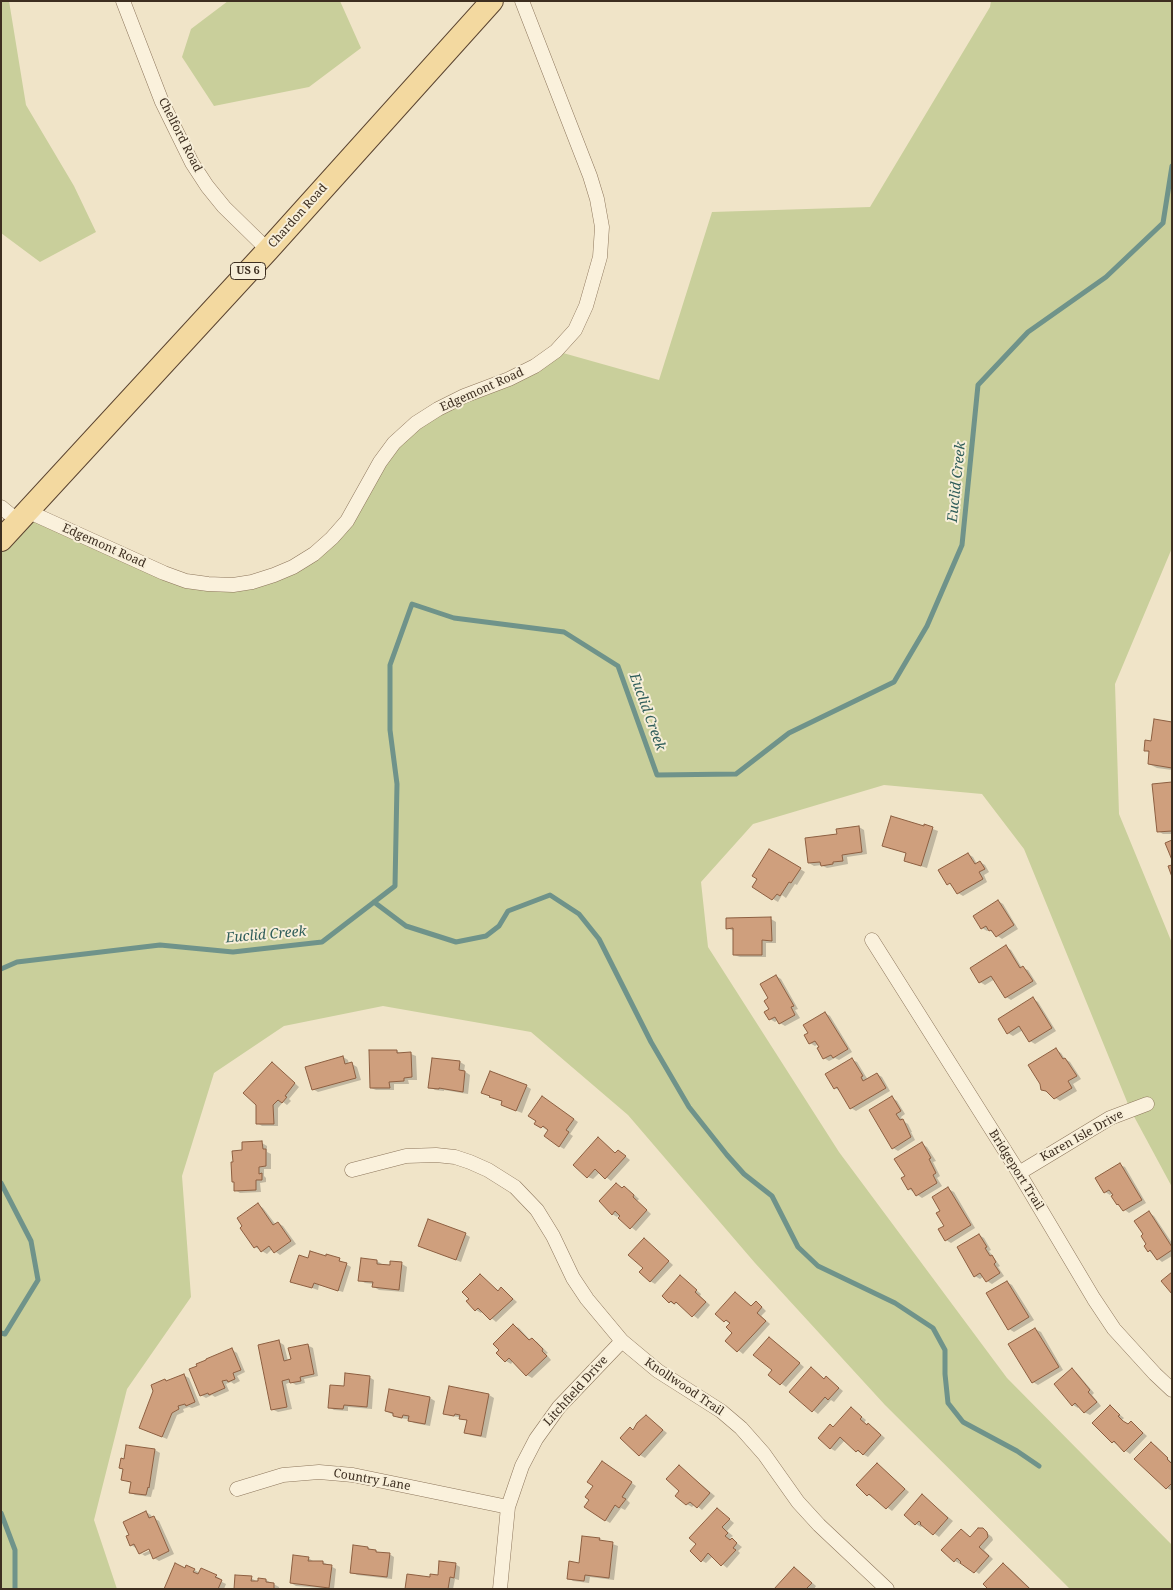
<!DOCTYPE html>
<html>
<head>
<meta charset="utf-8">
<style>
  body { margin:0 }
  #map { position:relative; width:1173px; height:1590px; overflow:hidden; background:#f0e4c8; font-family:"Noto Serif",serif }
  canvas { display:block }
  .frame { position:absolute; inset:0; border:2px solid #3d2e20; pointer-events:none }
</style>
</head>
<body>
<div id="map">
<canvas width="1173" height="1590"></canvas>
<div class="frame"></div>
</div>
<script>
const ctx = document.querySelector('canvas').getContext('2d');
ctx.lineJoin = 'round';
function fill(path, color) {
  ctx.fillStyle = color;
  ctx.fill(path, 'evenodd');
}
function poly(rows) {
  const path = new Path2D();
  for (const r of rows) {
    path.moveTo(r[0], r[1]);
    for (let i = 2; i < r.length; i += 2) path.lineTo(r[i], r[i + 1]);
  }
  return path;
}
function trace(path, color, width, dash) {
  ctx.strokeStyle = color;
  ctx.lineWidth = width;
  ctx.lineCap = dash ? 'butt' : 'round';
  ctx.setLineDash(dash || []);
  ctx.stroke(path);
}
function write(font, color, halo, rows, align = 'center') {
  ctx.font = font + ' "Noto Serif",serif';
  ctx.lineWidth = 4;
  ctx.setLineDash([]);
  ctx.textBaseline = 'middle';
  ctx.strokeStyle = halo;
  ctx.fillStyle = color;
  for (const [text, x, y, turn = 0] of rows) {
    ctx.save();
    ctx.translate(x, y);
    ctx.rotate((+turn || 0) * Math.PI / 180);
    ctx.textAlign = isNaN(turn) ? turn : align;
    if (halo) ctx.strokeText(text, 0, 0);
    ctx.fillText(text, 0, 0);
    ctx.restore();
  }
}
fill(poly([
  [1,1,9,1,26,105,74,186,96,232,40,262,1,233],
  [228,1,340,1,361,48,309,87,214,106,182,57,191,29],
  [991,1,1172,1,1172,548,1115,684,1119,814,1172,943,1172,1187,1130,1109,1024,849,982,794,884,785,753,824,701,882,708,947,839,1152,1007,1378,1172,1545,1172,1589,1070,1589,885,1405,755,1263,628,1115,531,1032,383,1006,284,1026,214,1073,182,1176,191,1297,127,1389,94,1520,117,1589,1,1589,1,540,27,511,164,573,252,582,332,538,380,462,416,423,556,351,659,380,712,212,870,207,990,7]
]), '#c9cf9b');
fill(poly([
  [1172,723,1172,770,1157,768,1149,764,1150,753,1145,750],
  [1172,783,1172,834,1163,834,1158,831],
  [925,826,938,831,927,868,911,863,908,854,883,845,925,828],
  [859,827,864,830,867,854,847,857,848,864,827,868,821,865,814,866,809,863],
  [770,851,805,872,797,885,795,884,786,898,782,895,778,902,753,887,758,878],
  [968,854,973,857,977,864,980,862,985,865,989,872,984,875,987,882,963,896,958,893,953,886,950,885,956,880,955,879,949,882,949,884,940,871],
  [998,901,1003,904,1018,929,1002,939,989,930,987,931,982,928],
  [771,919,776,922,776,943,766,943,766,957,740,957,734,955,734,931,727,928],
  [1006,947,1011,950,1022,968,1028,970,1037,984,1011,1000,1006,997,995,979,985,985,980,982],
  [776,976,781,979,798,1009,795,1010,800,1018,785,1026,780,1023,778,1020,775,1022,770,1019,771,1010,770,999],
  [1033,999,1038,1002,1056,1031,1035,1044,1030,1041,1023,1030,1013,1036,1008,1033],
  [825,1013,830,1016,852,1052,839,1060,835,1058,829,1061,824,1058,818,1049,820,1047,818,1044,815,1046,810,1043],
  [1056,1050,1061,1053,1065,1059,1070,1062,1081,1079,1073,1084,1077,1091,1060,1101,1042,1089],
  [397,1051,401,1054,411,1054,416,1056,417,1080,408,1080,409,1084,394,1084,394,1090,376,1090,371,1088],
  [343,1057,348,1060,349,1065,352,1064,357,1067,361,1080,318,1092,313,1089],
  [852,1060,857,1062,868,1080,877,1074,882,1077,890,1091,856,1111,851,1108,840,1091,835,1088],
  [460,1062,465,1065,464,1071,470,1075,468,1094,444,1090,444,1091,435,1090,430,1087],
  [272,1064,277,1067,299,1087,289,1099,291,1101,287,1105,283,1102,278,1108,278,1126,262,1126,257,1123],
  [526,1086,531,1089,522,1113,502,1105,503,1102,483,1093],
  [892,1098,897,1101,905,1114,901,1117,903,1121,908,1124,912,1132,911,1132,915,1140,898,1151,893,1148],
  [548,1101,578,1122,570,1134,573,1136,564,1149,559,1146,550,1130,548,1128,547,1130,536,1123],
  [603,1142,616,1154,619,1151,630,1160,611,1181,600,1172,593,1179,588,1177],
  [262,1143,267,1146,267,1152,271,1154,271,1169,264,1169,264,1176,266,1178,266,1182,260,1183,261,1192,240,1193,235,1190,235,1183,233,1181,243,1152],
  [922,1144,927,1147,936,1161,933,1162,940,1176,937,1178,942,1186,922,1198,909,1189,906,1176],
  [1120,1165,1125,1167,1146,1203,1129,1213,1118,1205,1113,1197,1114,1195,1113,1193,1110,1195,1105,1192],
  [616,1184,623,1189,625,1188,630,1191,639,1199,637,1201,651,1214,636,1231,618,1216,617,1217,612,1214],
  [948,1189,954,1192,975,1228,951,1243,946,1240,942,1211],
  [258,1205,263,1208,276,1225,278,1223,283,1226,296,1244,280,1255,272,1249,267,1254,255,1247],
  [1149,1213,1154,1216,1172,1243,1172,1256,1162,1262,1149,1251],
  [465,1234,470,1237,461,1262,420,1246],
  [979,1235,984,1238,991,1250,989,1251,1000,1266,998,1267,1004,1276,992,1284,987,1281,984,1276,980,1279,975,1276],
  [644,1239,673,1265,655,1284,650,1281,644,1268],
  [309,1259,339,1260,351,1267,343,1292,319,1285,318,1290,292,1281],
  [377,1261,382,1264,382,1266,391,1266,402,1264,407,1267,404,1292,379,1290,374,1287,374,1284,365,1283,360,1280],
  [480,1276,499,1291,501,1289,506,1292,517,1302,496,1322,483,1311,481,1313,476,1310,470,1299],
  [681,1277,701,1294,700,1296,710,1305,698,1319,681,1305,676,1303,675,1305,670,1302],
  [1007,1282,1012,1285,1034,1320,1014,1332,1009,1329],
  [736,1293,752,1307,756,1303,761,1306,766,1311,761,1316,770,1324,743,1354,727,1341,734,1333,730,1324,717,1314],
  [514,1326,519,1328,531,1341,532,1339,537,1342,548,1353,546,1354,551,1360,532,1378,527,1375,513,1361,511,1364,506,1361],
  [1035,1329,1041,1332,1063,1370,1038,1385,1033,1382],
  [770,1338,804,1367,786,1387,770,1375,774,1370],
  [279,1342,284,1345,288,1361,292,1360,307,1345,313,1348,318,1376,304,1379,305,1383,296,1385,291,1382,286,1384,292,1409,278,1412,272,1409],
  [232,1350,237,1353,245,1372,237,1376,240,1381,234,1384,231,1382,226,1384,229,1391,215,1397,212,1395,206,1398,201,1395,198,1367],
  [1072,1370,1077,1373,1094,1393,1092,1395,1101,1406,1090,1415,1084,1412,1079,1406,1078,1408,1073,1405],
  [816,1372,825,1380,831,1381,843,1391,834,1402,831,1400,818,1414,791,1392],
  [183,1375,189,1378,200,1405,192,1408,189,1407,183,1409,184,1412,177,1415,167,1439,140,1428,154,1391,165,1380,168,1382],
  [369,1377,374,1380,372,1409,348,1407,348,1411,334,1410,329,1407,345,1388],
  [390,1390,430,1398,435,1401,430,1426,414,1423,407,1419,399,1418,386,1411],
  [489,1395,494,1398,486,1438,471,1435,466,1432,468,1421,459,1417,450,1416,445,1413],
  [1110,1407,1124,1418,1122,1420,1125,1423,1129,1425,1131,1423,1136,1426,1147,1436,1130,1454,1113,1442],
  [852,1409,866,1420,864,1423,868,1426,869,1425,874,1428,885,1438,868,1457,857,1451,845,1440,835,1451,830,1448,834,1428],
  [646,1416,667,1433,645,1458,640,1455,634,1431],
  [1151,1443,1156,1446,1172,1463,1172,1491,1167,1488],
  [127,1446,155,1450,160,1453,154,1490,153,1489,151,1497,135,1495,130,1492,132,1483,123,1479,124,1470,120,1468,125,1460],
  [877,1465,909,1492,892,1511,874,1497,873,1497,868,1495],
  [607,1466,636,1486,627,1500,630,1503,625,1510,621,1508,610,1523,605,1520],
  [679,1466,715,1496,702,1510,695,1504,692,1507,687,1504,681,1490],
  [923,1496,953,1521,939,1537,923,1525,921,1527,916,1524],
  [717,1509,734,1523,727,1531,733,1536,730,1538,742,1547,738,1551,740,1553,727,1568,713,1556,706,1563,701,1560,698,1544],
  [146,1512,151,1515,152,1518,154,1518,159,1521,174,1554,159,1561,154,1558,152,1553,145,1556,142,1554,155,1548,154,1546,142,1551,142,1554,136,1548,131,1545,131,1535],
  [982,1529,992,1537,993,1540,984,1550,993,1559,979,1574,962,1561,960,1564,955,1561,971,1538],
  [599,1539,618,1546,614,1580,590,1577,589,1583,573,1581,568,1578],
  [368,1548,380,1553,389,1554,394,1557,392,1579,357,1575,352,1572],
  [308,1558,313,1561,313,1563,323,1562,336,1569,334,1589,296,1586,291,1583],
  [455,1564,460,1567,459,1580,455,1579,453,1589,406,1589,439,1576],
  [1003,1564,1008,1567,1031,1589,990,1589],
  [187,1566,200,1573,216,1576,221,1579,220,1581,226,1584,224,1589,165,1589],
  [795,1568,816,1586,814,1589,776,1589],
  [251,1578,256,1581,256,1583,266,1580,279,1587,279,1589,235,1589]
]), '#0003');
trace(poly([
  [374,902,406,926,456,942,486,936,499,926,508,911,550,895,579,914,599,939,651,1042,689,1107,727,1155,744,1174,772,1196,798,1247,818,1266,895,1303,933,1328,945,1350,945,1374,948,1403,963,1422,1017,1451,1039,1466],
  [1,969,17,962,160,945,233,952,322,942,395,886,397,784,390,730,390,665,412,604,454,618,564,632,618,666,657,775,736,774,789,733,894,682,927,626,962,545,978,385,1028,332,1106,277,1163,223,1172,166],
  [1,1183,31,1241,38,1280,5,1334,1,1333],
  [1,1513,15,1550,15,1589]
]), '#6f938a', 5);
const building = poly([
  [1154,719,1172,722,1172,768,1148,764,1149,751,1144,751,1145,740,1151,741,1154,719],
  [1172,782,1172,831,1157,832,1152,784,1172,782],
  [891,816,924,826,924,824,933,827,921,866,904,861,906,853,882,846,891,816],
  [859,826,862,852,842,855,843,861,833,862,833,864,821,866,820,862,808,863,805,838,837,834,836,829,859,826],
  [1172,840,1172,860,1165,843,1172,840],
  [769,849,801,868,791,883,789,882,780,896,777,894,772,900,752,887,757,879,752,876,769,849],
  [968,853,975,864,980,861,985,869,979,872,983,879,957,894,950,883,947,885,938,870,968,853],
  [1172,865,1172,877,1168,866,1172,865],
  [998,900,1014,925,996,937,991,930,989,931,986,926,981,929,973,916,998,900],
  [771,917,772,941,762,940,762,955,733,955,733,928,726,929,726,918,771,917],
  [1006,945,1020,968,1023,966,1033,981,1005,998,991,976,979,983,970,968,1006,945],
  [776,975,794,1006,791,1007,795,1015,779,1024,775,1017,769,1020,764,1012,769,1009,764,1001,768,998,760,984,776,975],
  [1033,997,1052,1028,1029,1042,1019,1026,1007,1034,998,1019,1033,997],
  [825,1012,848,1049,833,1058,831,1055,823,1059,817,1048,819,1047,815,1041,809,1044,804,1035,808,1033,803,1025,825,1012],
  [1056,1048,1063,1059,1065,1058,1077,1076,1068,1081,1072,1088,1054,1099,1046,1091,1041,1090,1040,1084,1028,1065,1056,1048],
  [369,1050,397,1050,397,1053,411,1052,412,1077,404,1078,404,1081,389,1082,390,1088,370,1088,369,1050],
  [343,1056,345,1064,352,1062,356,1078,312,1090,305,1067,343,1056],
  [432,1058,460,1061,459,1070,465,1071,463,1092,439,1088,439,1089,428,1088,432,1058],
  [852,1058,863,1076,861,1077,863,1081,877,1073,886,1088,850,1109,837,1087,834,1089,825,1074,852,1058],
  [272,1062,295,1083,285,1096,287,1097,282,1103,278,1100,273,1105,274,1124,256,1124,256,1105,243,1093,272,1062],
  [490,1071,527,1085,516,1111,501,1105,502,1101,489,1097,490,1096,481,1093,490,1071],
  [542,1096,574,1119,566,1130,569,1132,559,1147,544,1136,548,1130,543,1126,541,1128,534,1124,536,1121,528,1116,542,1096],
  [892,1096,901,1111,896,1114,900,1120,903,1119,911,1137,892,1149,869,1110,892,1096],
  [598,1137,615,1153,618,1150,626,1156,605,1179,595,1169,587,1178,573,1165,598,1137],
  [262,1141,263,1149,266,1149,266,1166,259,1167,259,1174,262,1173,262,1180,256,1180,256,1190,234,1191,234,1182,232,1182,231,1162,233,1162,232,1151,242,1150,242,1142,262,1141],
  [922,1142,931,1158,929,1159,936,1173,933,1175,937,1183,916,1196,911,1188,908,1190,901,1178,905,1176,894,1159,922,1142],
  [1120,1163,1142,1200,1123,1211,1118,1204,1117,1205,1111,1196,1113,1195,1109,1190,1104,1193,1095,1178,1120,1163],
  [616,1183,622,1188,624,1186,634,1195,633,1197,647,1210,630,1229,618,1218,620,1216,615,1211,612,1215,599,1201,616,1183],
  [948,1187,971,1225,945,1241,938,1229,944,1226,936,1213,940,1211,932,1197,948,1187],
  [258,1203,273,1225,278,1222,291,1241,274,1253,269,1246,261,1252,257,1246,254,1248,240,1228,242,1226,237,1218,258,1203],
  [1149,1211,1172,1247,1172,1250,1157,1260,1150,1250,1148,1252,1144,1246,1146,1244,1141,1236,1143,1234,1134,1221,1149,1211],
  [428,1219,466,1233,456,1260,418,1246,428,1219],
  [979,1234,987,1247,985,1248,990,1256,992,1255,996,1262,994,1264,1000,1273,986,1282,980,1273,974,1277,957,1247,979,1234],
  [644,1238,669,1261,650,1282,639,1272,643,1268,628,1255,644,1238],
  [310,1251,326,1256,326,1254,340,1258,339,1261,347,1263,338,1291,314,1283,312,1288,290,1282,299,1255,308,1258,310,1251],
  [361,1258,377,1260,377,1264,390,1265,390,1261,402,1262,399,1290,372,1287,373,1282,358,1281,361,1258],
  [1172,1272,1172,1294,1161,1281,1172,1272],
  [480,1274,498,1291,501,1287,513,1299,490,1320,478,1308,475,1311,466,1301,469,1299,462,1292,480,1274],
  [680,1275,697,1290,695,1292,706,1302,692,1317,676,1302,674,1304,671,1301,669,1303,662,1296,680,1275],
  [1007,1281,1029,1317,1008,1330,986,1293,1007,1281],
  [735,1292,751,1306,756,1301,762,1307,757,1313,766,1321,737,1352,725,1341,732,1333,726,1327,730,1323,726,1320,724,1322,715,1314,735,1292],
  [513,1324,529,1340,532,1338,543,1349,542,1351,547,1356,526,1376,509,1358,505,1362,496,1353,499,1350,493,1344,513,1324],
  [1035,1328,1059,1367,1032,1383,1008,1344,1035,1328],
  [769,1337,800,1363,780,1385,768,1375,772,1370,753,1355,769,1337],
  [279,1340,284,1361,291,1359,288,1348,308,1344,314,1374,300,1377,301,1381,290,1383,289,1379,282,1381,287,1407,271,1410,258,1345,279,1340],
  [232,1348,241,1370,233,1373,235,1379,228,1382,227,1380,222,1381,225,1388,209,1395,208,1393,200,1396,189,1369,197,1366,196,1364,206,1360,206,1359,232,1348],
  [811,1367,824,1379,826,1376,839,1388,828,1400,825,1397,812,1412,789,1392,811,1367],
  [1072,1368,1090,1390,1088,1392,1097,1402,1084,1413,1075,1403,1072,1406,1054,1384,1072,1368],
  [345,1373,370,1376,367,1407,344,1405,343,1409,328,1408,330,1385,344,1386,345,1373],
  [184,1374,195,1402,186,1406,185,1404,178,1406,179,1409,172,1413,162,1437,139,1428,153,1391,151,1385,165,1379,166,1381,184,1374],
  [449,1386,489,1394,481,1436,464,1433,467,1420,459,1419,460,1415,455,1414,454,1416,443,1414,449,1386],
  [389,1389,430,1397,425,1424,408,1421,409,1416,403,1415,402,1418,393,1416,393,1413,385,1411,389,1389],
  [1110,1405,1120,1415,1118,1416,1123,1421,1128,1424,1131,1421,1143,1433,1124,1452,1114,1441,1112,1443,1092,1423,1110,1405],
  [851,1407,862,1417,860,1419,867,1425,868,1423,881,1435,863,1455,858,1450,856,1452,840,1437,830,1449,818,1438,830,1424,833,1427,851,1407],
  [646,1415,663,1430,639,1456,620,1438,630,1427,633,1430,637,1423,646,1415],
  [1151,1442,1168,1458,1167,1459,1172,1464,1172,1483,1166,1489,1134,1459,1151,1442],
  [126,1445,155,1449,149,1488,148,1487,146,1495,129,1493,131,1482,121,1480,123,1469,119,1468,121,1458,124,1459,126,1445],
  [602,1461,632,1482,622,1497,626,1499,619,1508,615,1505,605,1521,584,1507,589,1500,585,1497,593,1486,587,1482,602,1461],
  [877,1463,905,1489,886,1509,869,1494,867,1496,856,1485,877,1463],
  [679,1465,710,1493,697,1508,690,1502,686,1505,675,1496,679,1491,666,1479,679,1465],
  [922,1494,948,1518,933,1535,920,1524,921,1523,919,1521,915,1525,904,1515,922,1494],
  [717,1508,730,1519,722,1527,728,1533,725,1536,730,1540,732,1538,737,1543,733,1548,736,1550,721,1566,708,1553,701,1562,690,1551,696,1544,689,1538,717,1508],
  [146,1511,149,1518,154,1516,169,1551,153,1559,149,1549,139,1554,134,1544,130,1546,126,1536,129,1535,123,1522,146,1511],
  [978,1528,983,1528,987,1532,988,1537,979,1547,989,1556,974,1573,960,1563,961,1562,957,1558,954,1562,941,1550,961,1529,970,1537,978,1528],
  [582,1536,600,1538,599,1540,613,1542,609,1578,585,1575,584,1581,567,1579,569,1561,579,1563,582,1536],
  [353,1545,368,1547,368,1549,376,1550,376,1552,390,1553,387,1577,350,1573,353,1545],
  [293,1555,309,1557,308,1561,323,1561,323,1564,332,1565,329,1588,290,1583,293,1555],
  [439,1561,456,1563,454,1578,450,1577,448,1589,405,1589,407,1574,430,1577,430,1574,438,1575,439,1561],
  [175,1563,185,1568,186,1565,195,1569,193,1572,198,1574,201,1568,217,1575,215,1577,222,1580,218,1589,164,1589,175,1563],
  [1003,1563,1030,1589,988,1589,983,1584,1003,1563],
  [794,1567,812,1583,806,1589,774,1589,794,1567],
  [235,1575,252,1576,251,1581,258,1581,258,1578,266,1579,266,1582,274,1583,274,1589,234,1589,235,1575]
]);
fill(building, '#cf9f7d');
trace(building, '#8d5f41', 1);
const minor = poly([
  [123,1,162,102,192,163,207,186,224,207,268,250],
  [1,507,18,521],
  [27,511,164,573,186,581,208,584,233,585,252,582,274,575,293,567,314,554,332,538,347,521,380,462,394,443,416,423,438,409,464,396,509,379,535,366,556,351,575,330,586,306,600,257,602,227,597,199,590,176,522,1],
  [872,940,1019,1173,1094,1299,1114,1329,1155,1374,1172,1390],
  [352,1170,406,1156,436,1155,455,1157,470,1162,488,1170,515,1187,537,1210,553,1236,573,1278,587,1299,622,1341,658,1371,721,1411,741,1428,764,1454,798,1502,819,1525,887,1589],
  [1019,1173,1110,1118,1147,1104],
  [237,1489,283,1475,319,1472,353,1475,508,1507],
  [500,1589,508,1507,522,1466,536,1439,559,1407,622,1341]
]);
const primary = poly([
  [1,540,268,250,492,1]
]);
trace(minor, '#8d765c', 15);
trace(primary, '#5b4430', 24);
trace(minor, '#faf1dc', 14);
trace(primary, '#f3d9a0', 22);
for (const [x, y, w] of [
  [248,271,35]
]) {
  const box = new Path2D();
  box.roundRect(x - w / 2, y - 8.5, w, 17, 4);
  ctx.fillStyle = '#f7eed8';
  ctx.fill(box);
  trace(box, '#3d2e20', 1);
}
write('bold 11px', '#3d2e20', null, [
  ["US 6",248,271]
]);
write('12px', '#3d2e20', '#f7eed8', [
  ["Chelford Road",180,135,63],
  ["Chardon Road",298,216,-48],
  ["Edgemont Road",482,390,-24],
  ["Edgemont Road",104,546,24],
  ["Karen Isle Drive",1082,1136,-29],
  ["Bridgeport Trail",1016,1170,58],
  ["Knollwood Trail",684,1387,34],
  ["Litchfield Drive",576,1391,-48],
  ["Country Lane",372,1480,10]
]);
write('italic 14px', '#2f5d5a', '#f7eed8', [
  ["Euclid Creek",957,482,-84],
  ["Euclid Creek",647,712,70],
  ["Euclid Creek",266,935,-5]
]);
</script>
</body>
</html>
